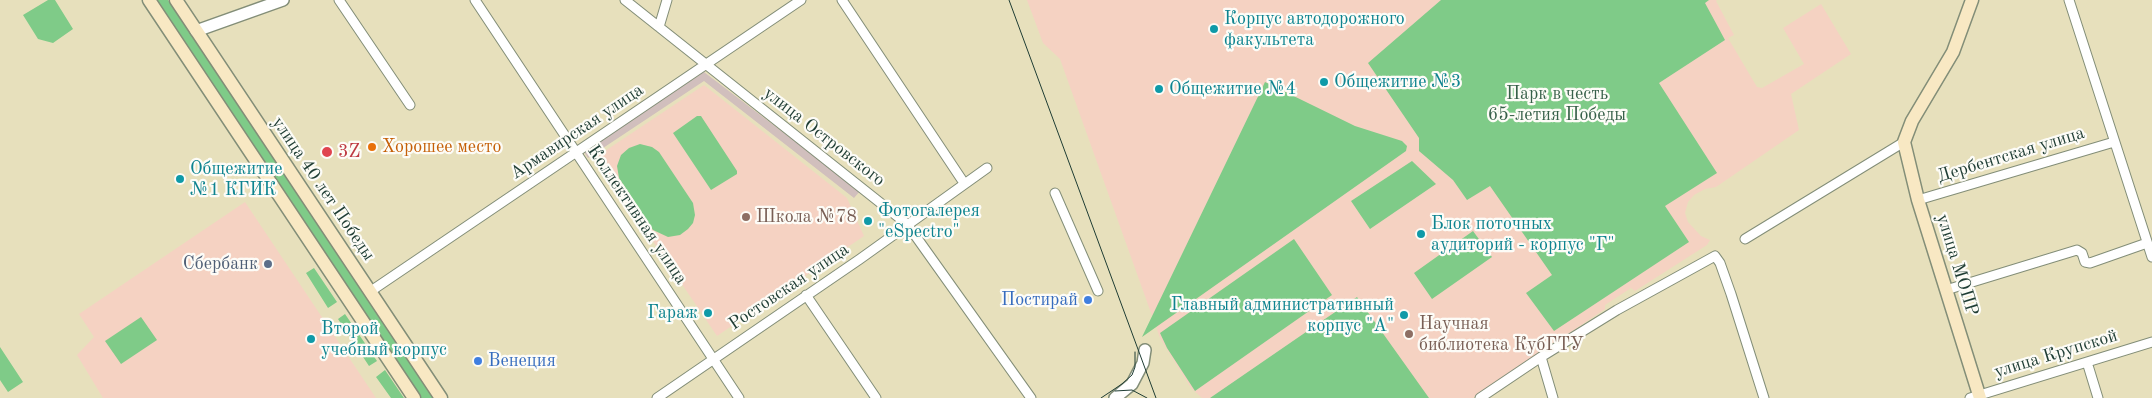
<!DOCTYPE html>
<html>
<head>
<meta charset="utf-8">
<style>
  body { margin:0 }
  canvas { display:block; background:#e7e0bc }
</style>
</head>
<body>
<canvas width="2152" height="398"></canvas>
<script>
const ctx = document.querySelector('canvas').getContext('2d');
ctx.lineJoin = 'round';
function fill(path, color) {
  ctx.fillStyle = color;
  ctx.fill(path, 'evenodd');
}
function poly(rows) {
  const path = new Path2D();
  for (const r of rows) {
    path.moveTo(r[0], r[1]);
    for (let i = 2; i < r.length; i += 2) path.lineTo(r[i], r[i + 1]);
  }
  return path;
}
function trace(path, color, width, dash) {
  ctx.strokeStyle = color;
  ctx.lineWidth = width;
  ctx.lineCap = dash ? 'butt' : 'round';
  ctx.setLineDash(dash || []);
  ctx.stroke(path);
}
function write(font, color, halo, rows, align = 'center') {
  ctx.font = font + ' "Old Standard TT",serif';
  ctx.lineWidth = 4.5;
  ctx.setLineDash([]);
  ctx.textBaseline = 'middle';
  ctx.strokeStyle = halo;
  ctx.fillStyle = color;
  for (const [text, x, y, turn = 0] of rows) {
    ctx.save();
    ctx.translate(x, y);
    ctx.rotate((+turn || 0) * Math.PI / 180);
    ctx.textAlign = isNaN(turn) ? turn : align;
    if (halo) ctx.strokeText(text, 0, 0);
    ctx.fillText(text, 0, 0);
    ctx.restore();
  }
}
fill(poly([
  [1027,0,1717,0,1716,1,1734,35,1728,38,1757,87,1762,88,1804,64,1783,28,1821,4,1851,54,1791,94,1799,130,1716,187,1705,189,1694,195,1688,202,1685,213,1688,222,1701,236,1710,240,1707,245,1635,291,1631,288,1605,305,1605,309,1473,398,1202,398,1191,388,1160,338,1060,59,1043,43],
  [704,85,847,198,864,236,717,336,596,157],
  [245,202,376,398,103,398,77,355,94,337,79,314]
]), '#f5d2c2');
fill(poly([
  [704,72,860,191,854,198,704,81,588,158,584,152]
]), '#d1bfbd');
fill(poly([
  [48,0,55,0,73,29,53,43,38,39,23,15],
  [154,0,168,0,436,398,420,398],
  [1441,0,1709,0,1705,3,1725,40,1659,83,1717,173,1665,206,1689,242,1554,331,1526,293,1552,275,1490,186,1467,200,1453,180,1419,151,1419,138,1368,63],
  [1265,82,1355,126,1402,141,1407,146,1406,151,1142,337],
  [697,116,701,116,737,171,737,174,711,190,673,133],
  [640,144,652,147,659,152,693,203,695,215,693,223,688,229,680,235,668,237,653,230,619,178,617,166,621,155,629,148],
  [1412,161,1436,184,1370,229,1351,201],
  [1473,231,1492,257,1432,299,1414,273],
  [1294,239,1332,295,1195,391,1167,348,1160,333],
  [314,268,337,302,328,308,306,273],
  [1357,297,1429,398,1210,398],
  [345,314,377,361,369,366,338,319],
  [141,317,157,340,121,364,105,341],
  [0,347,23,382,8,392,0,380],
  [385,370,404,398,391,398,376,377]
]), '#7fcb88');
const minor = poly([
  [339,0,410,105],
  [475,0,739,398],
  [625,0,907,224,1031,398],
  [842,0,964,183],
  [2069,0,2152,257],
  [659,27,667,0],
  [1055,193,1098,291],
  [1918,200,2114,142],
  [1745,239,1904,142],
  [1946,290,2077,250,2082,253,2085,262,2090,263,2147,243],
  [371,291,801,0],
  [806,295,876,398],
  [1541,357,1553,398],
  [2087,362,2098,398],
  [657,398,860,259,987,168],
  [1480,398,1541,357,1617,310,1715,256,1720,263,1731,294,1764,398],
  [1970,398,2152,342]
]);
const tertiary = poly([
  [196,31,283,0],
  [1115,398,1132,384,1143,363,1145,350]
]);
const secondary = poly([
  [149,0,414,398],
  [176,0,441,398],
  [1972,0,1953,52,1912,121,1904,142,1918,200,1980,398]
]);
trace(minor, '#838e78', 11);
trace(tertiary, '#838e78', 14);
trace(secondary, '#838e78', 15);
trace(minor, '#fff', 9);
trace(tertiary, '#fff', 11);
trace(secondary, '#f8e8c3', 12);
trace(poly([
  [1009,0,1156,398],
  [1115,391,1132,390,1147,398],
  [1101,398,1122,384,1132,375,1135,367,1135,352]
]), '#1f3d34', 1);
for (const [x, y, r, color] of [
  [1214,29,5,"#0f9aa8"],
  [1324,82,5,"#0f9aa8"],
  [1159,89,5,"#0f9aa8"],
  [372,147,5,"#e8710a"],
  [327,152,6,"#e0444e"],
  [180,179,5,"#0f9aa8"],
  [746,217,5,"#8d6e63"],
  [868,221,5,"#0f9aa8"],
  [1421,234,5,"#0f9aa8"],
  [268,264,5,"#5c6f8a"],
  [1088,300,5,"#3f7fe0"],
  [708,313,5,"#0f9aa8"],
  [1404,315,5,"#0f9aa8"],
  [1409,334,5,"#8d6e63"],
  [311,339,5,"#0f9aa8"],
  [478,361,5,"#3f7fe0"]
]) {
  const dot = new Path2D();
  dot.arc(x, y, r, 0, 2 * Math.PI);
  ctx.fillStyle = color;
  ctx.fill(dot);
  trace(dot, '#fdfcf7', 2);
}
write('18px', '#0d838f', '#fdfcf7', [
  ["Корпус автодорожного",1224,19],
  ["факультета",1224,40],
  ["Общежитие №3",1334,82],
  ["Общежитие №4",1169,89],
  ["Общежитие",190,169],
  ["№1 КГИК",190,190],
  ["Фотогалерея",878,211],
  ["\"eSpectro\"",878,232],
  ["Блок поточных",1431,224],
  ["аудиторий - корпус \"Г\"",1431,245],
  ["Главный административный",1394,305,"right"],
  ["корпус \"А\"",1394,326,"right"],
  ["Гараж",698,313,"right"],
  ["Второй",321,329],
  ["учебный корпус",321,350]
], 'left');
write('18px', '#376049', '#fdfcf7', [
  ["Парк в честь",1557,94],
  ["65-летия Победы",1557,115]
]);
write('18px', '#1f3d34', '#fdfcf7', [
  ["Армавирская улица",577,132,-34],
  ["улица Островского",824,137,38],
  ["Дербентская улица",2011,155,-17],
  ["улица 40 лет Победы",323,189,56],
  ["Коллективная улица",637,215,56],
  ["улица МОПР",1957,265,73],
  ["Ростовская улица",789,287,-34],
  ["улица Крупской",2056,354,-17]
]);
write('18px', '#c56008', '#fdfcf7', [
  ["Хорошее место",382,147]
], 'left');
write('18px', '#be3a42', '#fdfcf7', [
  ["3Z",338,152]
], 'left');
write('18px', '#785e54', '#fdfcf7', [
  ["Школа №78",756,217],
  ["Научная",1419,324],
  ["библиотека КубГТУ",1419,345]
], 'left');
write('18px', '#4e5e75', '#fdfcf7', [
  ["Сбербанк",258,264]
], 'right');
write('18px', '#366cbe', '#fdfcf7', [
  ["Постирай",1078,300],
  ["Венеция",488,361,"left"]
], 'right');
</script>
</body>
</html>
